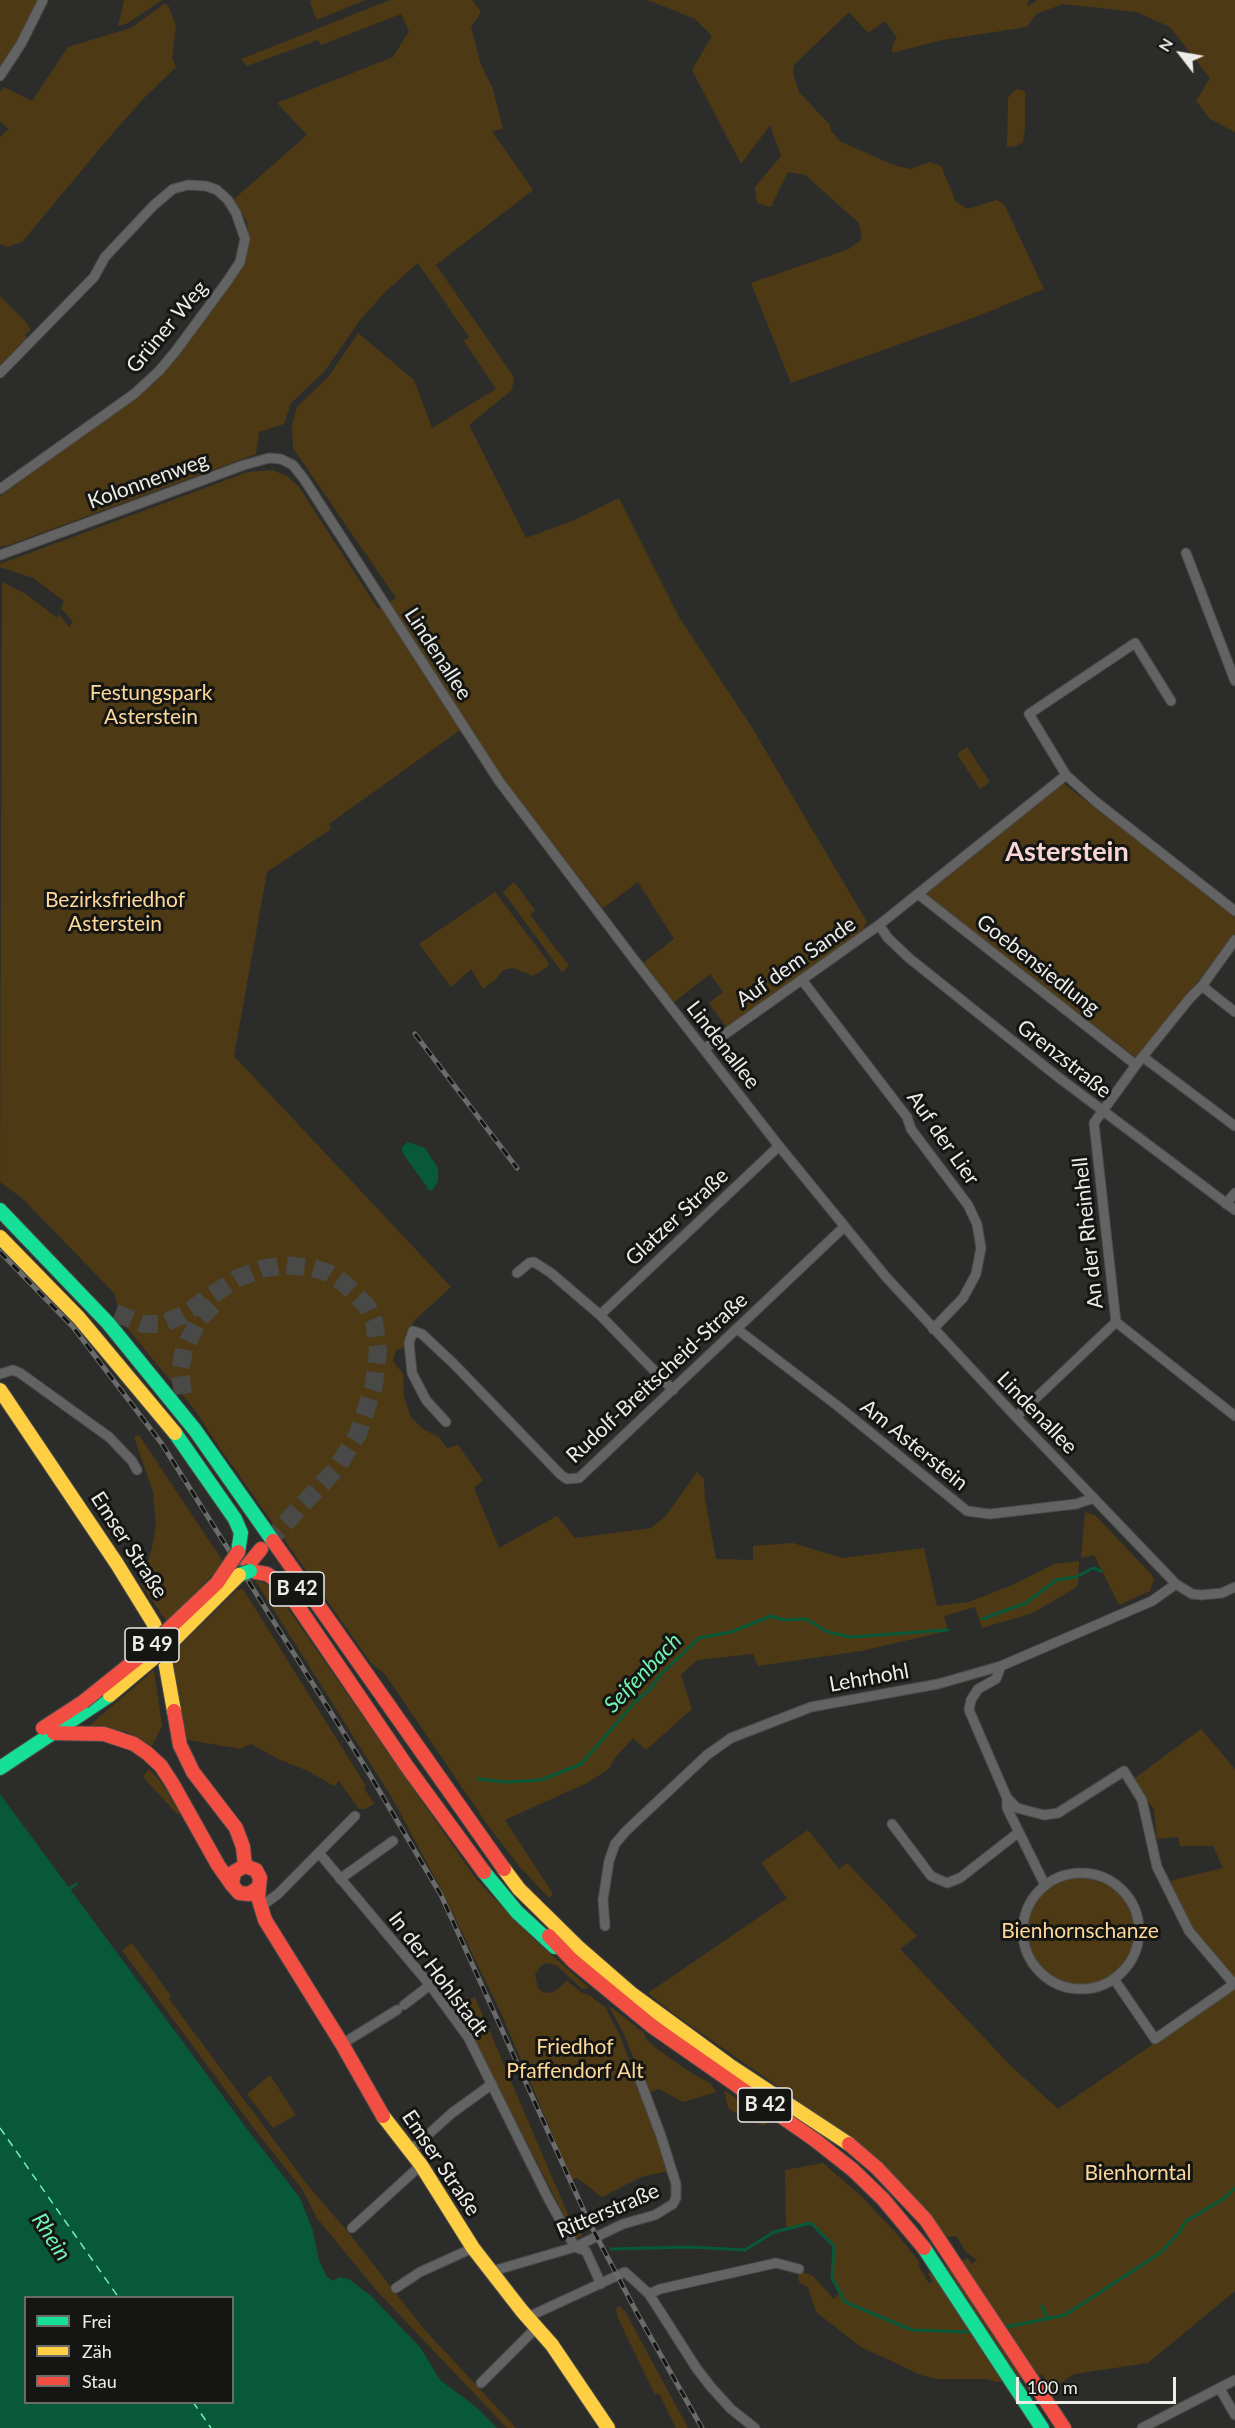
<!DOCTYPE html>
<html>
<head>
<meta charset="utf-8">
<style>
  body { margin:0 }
  #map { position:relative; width:1235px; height:2428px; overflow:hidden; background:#2c2d2a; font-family:Lato,sans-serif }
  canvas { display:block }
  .legend { position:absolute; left:24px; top:2296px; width:210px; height:108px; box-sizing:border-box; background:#151614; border:2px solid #6b6c69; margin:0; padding:8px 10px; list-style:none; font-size:18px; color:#ecece9 }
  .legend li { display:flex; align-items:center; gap:12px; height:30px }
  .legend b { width:30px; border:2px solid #6b6c69 }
  .north { position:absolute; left:1151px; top:24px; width:60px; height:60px; -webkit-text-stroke:4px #151614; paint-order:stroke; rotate:301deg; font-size:16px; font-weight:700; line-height:24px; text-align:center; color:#ecece9 }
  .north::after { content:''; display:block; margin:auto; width:21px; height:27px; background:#ecece9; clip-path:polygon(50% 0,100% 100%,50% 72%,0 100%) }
  .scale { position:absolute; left:1016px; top:2377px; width:160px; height:27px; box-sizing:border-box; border:3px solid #ecece9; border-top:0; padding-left:8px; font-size:18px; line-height:21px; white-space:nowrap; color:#ecece9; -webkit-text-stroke:4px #151614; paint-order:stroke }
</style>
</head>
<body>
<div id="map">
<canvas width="1235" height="2428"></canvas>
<ul class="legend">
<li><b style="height:8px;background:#16e098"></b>Frei</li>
<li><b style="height:8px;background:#ffcf43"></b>Zäh</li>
<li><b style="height:8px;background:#f24e42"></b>Stau</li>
</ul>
<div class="north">N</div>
<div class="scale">100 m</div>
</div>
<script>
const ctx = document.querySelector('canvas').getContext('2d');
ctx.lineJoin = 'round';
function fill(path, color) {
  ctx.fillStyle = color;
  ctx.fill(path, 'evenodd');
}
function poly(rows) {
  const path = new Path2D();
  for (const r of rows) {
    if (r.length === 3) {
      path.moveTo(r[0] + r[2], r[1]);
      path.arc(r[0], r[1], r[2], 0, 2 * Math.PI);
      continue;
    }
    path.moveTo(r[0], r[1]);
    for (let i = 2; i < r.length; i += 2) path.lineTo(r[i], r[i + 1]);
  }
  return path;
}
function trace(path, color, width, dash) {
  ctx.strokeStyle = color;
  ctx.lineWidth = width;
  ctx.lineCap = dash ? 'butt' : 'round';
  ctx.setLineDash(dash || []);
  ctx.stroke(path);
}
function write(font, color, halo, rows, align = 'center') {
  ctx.font = font + ' Lato,sans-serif';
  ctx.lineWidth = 6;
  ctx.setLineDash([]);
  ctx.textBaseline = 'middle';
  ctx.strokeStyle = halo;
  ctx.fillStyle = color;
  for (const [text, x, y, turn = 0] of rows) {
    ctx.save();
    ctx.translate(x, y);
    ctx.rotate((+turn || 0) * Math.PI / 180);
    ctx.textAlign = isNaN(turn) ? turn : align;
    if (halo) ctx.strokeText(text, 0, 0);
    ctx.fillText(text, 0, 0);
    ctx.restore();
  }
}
fill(poly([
  [0,0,39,0,11,56,0,69],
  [124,0,162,0,128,23,118,26],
  [311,0,365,0,317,20,310,3],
  [390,0,472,0,481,12,471,27,481,65,493,89,503,129,492,131,533,190,436,265,514,377,512,390,469,425,526,538,577,519,619,498,679,617,751,726,867,922,864,925,865,928,727,1028,709,1003,723,992,710,974,673,1003,643,963,674,939,638,882,603,908,514,794,467,725,329,824,331,829,267,872,234,1056,451,1287,414,1321,406,1334,404,1347,396,1350,393,1361,403,1374,404,1397,411,1417,423,1429,439,1437,447,1448,458,1445,483,1480,474,1488,499,1548,557,1516,575,1538,651,1528,665,1517,697,1472,704,1479,705,1499,716,1559,753,1560,753,1546,793,1543,842,1558,924,1548,937,1606,969,1602,1010,1586,1055,1564,1079,1561,1078,1586,1033,1613,982,1628,975,1607,944,1616,948,1631,861,1651,758,1666,753,1654,697,1660,681,1675,692,1709,646,1750,633,1738,614,1759,609,1769,587,1783,505,1820,553,1894,549,1898,520,1867,489,1827,385,1674,371,1663,213,1438,198,1414,123,1323,114,1293,22,1198,0,1182,2,582,26,594,57,618,59,614,69,627,73,622,61,608,64,601,33,578,0,567,0,564,248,472,272,470,287,476,299,487,378,609,396,598,293,448,292,425,297,407,329,376,358,333,414,380,432,428,496,389,464,341,469,337,418,263,385,292,360,320,324,372,291,403,284,424,259,432,256,454,6,546,0,546,0,496,154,384,178,357,228,289,246,257,249,245,247,222,234,199,307,135,277,103,393,57,409,31,401,14,321,45,318,40,247,66,241,59],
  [648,0,1029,0,1027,7,1037,0,1235,0,1235,132,1210,119,1196,101,1210,78,1170,27,1136,12,1063,4,1036,14,1027,27,942,40,892,53,893,43,897,38,885,21,868,33,849,12,794,65,793,73,799,92,830,125,831,131,841,142,896,166,911,169,930,162,941,166,956,202,968,209,996,200,1004,204,1044,289,978,316,791,383,751,283,849,249,862,239,859,223,805,175,788,172,771,207,757,203,755,187,781,156,770,125,741,164,692,70,712,36,695,19],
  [164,4,168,5,176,25,172,58,176,67,142,100,101,147,22,242,7,247,0,244,0,137,9,129,0,122,0,92,4,87,32,101,68,47,131,28],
  [1016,89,1025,91,1025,128,1023,142,1016,146,1007,147,1008,98],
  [0,296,28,324,27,325,31,330,25,335,27,338,0,365],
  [967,747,990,782,980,789,957,754],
  [1063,783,1235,916,1235,935,1137,1058,922,895],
  [514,882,535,910,530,915,569,966,562,972,503,892],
  [495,892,549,963,547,967,533,976,513,968,503,970,496,979,483,989,471,969,451,987,419,944],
  [139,1435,224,1563,167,1622,141,1584,152,1548,156,1524,153,1492,134,1437],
  [1085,1512,1095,1515,1151,1574,1154,1579,1150,1591,1119,1605,1094,1555,1081,1558],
  [255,1580,267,1584,279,1596,476,1879,528,1934,589,1988,582,1989,556,1965,546,1963,541,1966,535,1974,538,1988,544,1993,554,1992,567,1981,582,1993,589,1995,605,2007,619,2034,659,2138,669,2171,641,2177,602,2197,577,2178,572,2180,501,2013,440,1887,392,1798],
  [243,1589,366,1786,364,1788,374,1804,365,1809,359,1809,339,1781,334,1786,308,1771,278,1759,251,1744,240,1749,189,1740,180,1727,172,1654,237,1590],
  [154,1670,162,1726,152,1746,127,1732,89,1726],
  [1201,1729,1235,1769,1235,1981,1193,1928,1170,1881,1223,1868,1213,1846,1180,1846,1178,1837,1157,1839,1154,1809,1131,1781],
  [149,1769,161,1782,180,1814,177,1814,143,1777],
  [808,1830,839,1869,847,1863,917,1936,900,1949,1010,2065,1058,2109,1235,1988,1235,2291,1148,2363,1074,2374,1050,2390,1043,2375,997,2382,986,2379,936,2379,921,2375,861,2347,816,2312,808,2287,800,2283,798,2279,800,2271,813,2276,834,2299,839,2293,831,2278,833,2246,812,2224,789,2228,786,2226,785,2170,823,2163,862,2197,898,2235,920,2263,918,2264,929,2284,933,2282,928,2274,968,2258,971,2264,977,2260,966,2252,957,2237,952,2236,947,2238,819,2115,674,2014,648,1993,787,1898,761,1863],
  [1080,1931,54],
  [132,1943,171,1996,169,1999,309,2187,348,2232,423,2328,516,2428,507,2428,376,2290,317,2218,302,2189,252,2126,122,1950],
  [475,1997,570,2219,574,2228,578,2227,582,2235,576,2239,476,2042,454,2009],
  [608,2005,644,2033,646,2039,657,2049,693,2074,710,2083,716,2092,683,2102,659,2089,648,2093,623,2032],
  [270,2075,296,2115,273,2128,247,2094],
  [724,2090,770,2122,764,2125,749,2122,728,2108],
  [619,2306,625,2311,688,2428,676,2428,659,2393,655,2395,618,2318,616,2308]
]), '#4d3a15');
fill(poly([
  [408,1142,425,1148,438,1168,438,1181,432,1191,429,1190,402,1152,402,1147],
  [0,1794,247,2129,300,2198,313,2231,319,2261,327,2277,333,2281,339,2277,349,2279,371,2296,420,2347,440,2380,475,2406,497,2428,0,2428],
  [26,2298,232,2298,232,2402,26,2402]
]), '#075939');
trace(poly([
  [982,1619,1026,1603,1056,1580,1076,1577,1093,1568,1101,1571],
  [478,1779,506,1782,541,1780,581,1764,636,1701,649,1690,661,1674,699,1638,731,1632,771,1616,784,1620,806,1619,828,1632,850,1637,948,1630],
  [68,1890,76,1884],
  [611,2249,690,2247,745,2250,774,2232,811,2223,834,2246,832,2278,845,2302,912,2330,970,2332],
  [1042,2306,1048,2319],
  [1006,2327,1065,2315,1160,2253,1179,2233,1185,2222,1223,2199,1235,2188]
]), '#075939', 3);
trace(poly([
  [0,2128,119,2298],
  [193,2402,211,2428]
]), '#70f3b3', 1.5, [8, 6]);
trace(poly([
  [115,1313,143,1324,162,1324,183,1315,236,1279,261,1269,284,1265,313,1268,329,1273,345,1284,367,1306,374,1321,378,1351,374,1385,358,1434,336,1469,261,1549],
  [183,1394,180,1372,184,1349,200,1318,216,1302]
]), '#494a47', 18, [18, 9]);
const street = poly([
  [0,76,21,44,43,0],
  [0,373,94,277,105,257,154,205,173,189,188,185,206,186,217,190,228,200,236,213,245,239,240,262,226,283,175,352,159,371,134,394,0,489],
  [1186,553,1235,681],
  [0,555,244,465,269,458,281,459,293,465,304,479,499,781,636,962,779,1146,886,1277,1016,1417,1176,1584,1192,1594,1201,1595,1222,1593,1235,1587],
  [1171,701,1135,643,1029,714,1066,775,1095,801,1235,911],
  [918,894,1136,1065],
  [879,925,888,938,909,958,1058,1077,1235,1210],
  [802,980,907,1117,911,1129,968,1205,977,1224,981,1248,976,1274,963,1298,933,1329],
  [1202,986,1235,1012],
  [704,1049,879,925,1066,775],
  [1143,1057,1235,1126],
  [1226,1204,1235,1193],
  [517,1273,529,1263,534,1262,551,1273,600,1315,673,1390],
  [600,1315,779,1146],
  [1116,1322,1235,1416],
  [737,1329,839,1407,967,1511,990,1514,1076,1504,1094,1498],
  [0,1374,13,1370,20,1373,109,1437,132,1461,137,1470],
  [1016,1417,1116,1322,1094,1123,1136,1065,1190,998,1202,986,1235,940],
  [446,1422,426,1400,412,1373,409,1343,413,1331,422,1334,454,1364,561,1475,567,1479,579,1478,844,1227],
  [1001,1666,996,1679,978,1689,971,1700,969,1710,1007,1798,1007,1808,1045,1885],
  [1007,1798,1017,1808,1044,1815,1058,1813,1124,1771,1142,1800,1157,1867,1189,1931,1234,1984,1155,2039,1114,1979],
  [892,1824,931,1876,947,1883,960,1878,1019,1832],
  [319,1853,430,1985,468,2037,548,2198,575,2247,586,2251,601,2284],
  [1081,1931,58],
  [340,1879,393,1841],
  [260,1907,278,1894,355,1816],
  [605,1926,603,1900,609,1861,615,1844,626,1831,707,1755,731,1738,811,1707,938,1684,1001,1666,1152,1601,1176,1584],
  [404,2005,430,1985],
  [342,2044,397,2010],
  [411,2150,452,2113,492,2084],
  [352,2228,421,2165],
  [493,2271,575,2247,623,2224,655,2215,673,2204,676,2198,676,2184,661,2136,637,2072],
  [396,2288,420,2272,473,2248],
  [649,2294,660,2289,776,2263,799,2269],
  [528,2317,625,2272,649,2294,697,2369,711,2387,731,2409,755,2428],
  [481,2383,537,2327],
  [1220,2389,1235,2415],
  [1142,2428,1235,2380]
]);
const fast = poly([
  [0,1210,108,1323,195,1430,273,1541],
  [175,1433,235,1519,241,1533,238,1552],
  [0,1768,110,1695],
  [484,1872,517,1912,555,1947],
  [924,2248,1042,2428]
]);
const slow = poly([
  [0,1237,79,1318,175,1433],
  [0,1390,117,1564,154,1624,162,1644,174,1711],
  [504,1869,519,1889,578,1947,632,1994,729,2065,849,2144],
  [383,2116,421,2165,473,2248,522,2311,552,2345,608,2428]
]);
const jam = poly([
  [273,1541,504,1869],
  [247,1566,261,1549],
  [250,1571,267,1574,284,1586,408,1768,484,1872],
  [174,1711,180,1745,193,1772,236,1828,243,1847,245,1866],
  [43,1728,83,1702],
  [54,1733,104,1734,134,1744,147,1753,161,1766,172,1783,218,1865,232,1885],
  [258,1888,249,1894,239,1893,232,1885,234,1872,245,1866,256,1870,260,1878,258,1897,265,1920,342,2044,383,2116],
  [549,1936,573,1961,653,2027,815,2140,853,2170,883,2199,924,2248],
  [849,2144,877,2168,926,2220,1064,2428]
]);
trace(street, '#4b4b49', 11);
trace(fast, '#4b4b49', 16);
trace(slow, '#4b4b49', 16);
trace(jam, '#4b4b49', 16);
trace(street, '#626362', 9);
trace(fast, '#16e098', 14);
trace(slow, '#ffcf43', 14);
trace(jam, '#f24e42', 14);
const rail = poly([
  [415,1034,517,1168],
  [0,1252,73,1327,162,1444,364,1765,441,1895,589,2222,637,2313,702,2428]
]);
trace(rail, '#6a6b6a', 5);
trace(rail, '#151614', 3, [9]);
const fastBridge = poly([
  [239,1575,250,1571]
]);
const slowBridge = poly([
  [110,1695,167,1647,239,1575]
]);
const jamBridge = poly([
  [217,1583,238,1552],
  [83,1702,138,1658,217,1583]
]);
trace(fastBridge, '#4b4b49', 16, []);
trace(slowBridge, '#4b4b49', 16, []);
trace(jamBridge, '#4b4b49', 16, []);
trace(fastBridge, '#16e098', 14);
trace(slowBridge, '#ffcf43', 14);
trace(jamBridge, '#f24e42', 14);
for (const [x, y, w] of [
  [297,1589,54],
  [152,1645,54],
  [765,2105,54]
]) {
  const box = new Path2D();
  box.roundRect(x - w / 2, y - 17, w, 34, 4.5);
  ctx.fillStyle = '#151614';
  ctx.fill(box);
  trace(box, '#ecece9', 1.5);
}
write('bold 20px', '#ecece9', null, [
  ["B 42",297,1589],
  ["B 49",152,1645],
  ["B 42",765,2105]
]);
write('21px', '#ecece9', '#151614', [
  ["Grüner Weg",167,327,-50],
  ["Kolonnenweg",148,481,-20],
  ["Lindenallee",438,654,57],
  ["Auf dem Sande",796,962,-35],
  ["Goebensiedlung",1038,965,38],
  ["Lindenallee",723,1045,52],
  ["Grenzstraße",1064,1059,38],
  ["Auf der Lier",943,1138,55],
  ["Glatzer Straße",677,1217,-43],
  ["An der Rheinhell",1088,1233,-96],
  ["Rudolf-Breitscheid-Straße",657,1378,-43],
  ["Lindenallee",1037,1413,46],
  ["Am Asterstein",914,1445,39],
  ["Emser Straße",129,1545,57],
  ["Lehrhohl",869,1678,-10],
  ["In der Hohlstadt",438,1974,53],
  ["Emser Straße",441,2163,56],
  ["Ritterstraße",608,2211,-23]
]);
write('21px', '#fdd899', '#151614', [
  ["Festungspark",151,693],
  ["Asterstein",151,717],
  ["Bezirksfriedhof",115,900],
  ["Asterstein",115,924],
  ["Bienhornschanze",1080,1931],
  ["Friedhof",575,2047],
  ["Pfaffendorf Alt",575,2071],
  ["Bienhorntal",1138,2173]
]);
write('italic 22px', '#70f3b3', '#151614', [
  ["Seifenbach",643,1673,-46],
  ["Rhein",51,2237,57]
]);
write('bold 27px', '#f9d6d4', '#151614', [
  ["Asterstein",1067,852]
]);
</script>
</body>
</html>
